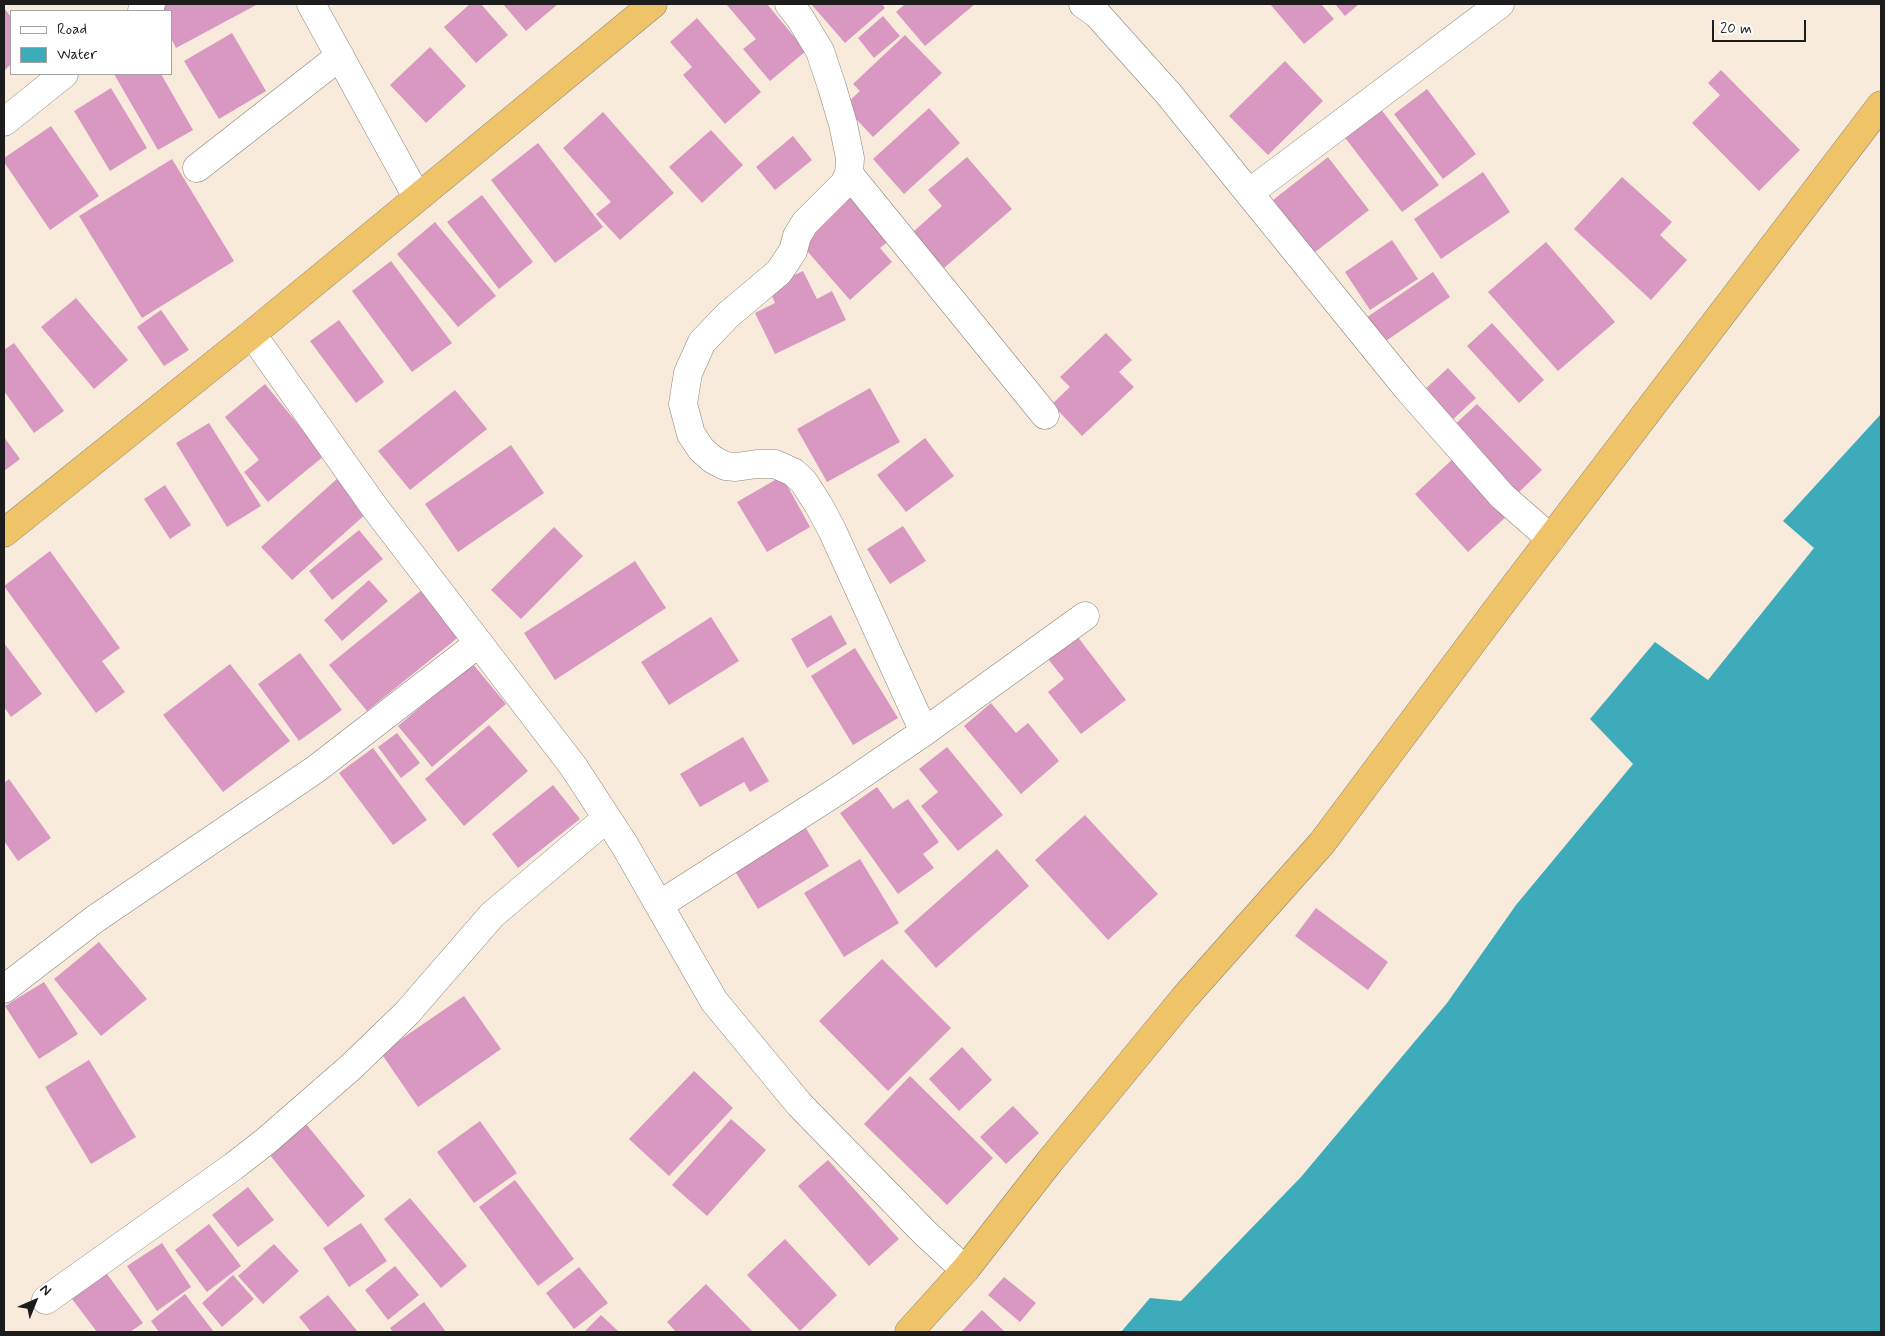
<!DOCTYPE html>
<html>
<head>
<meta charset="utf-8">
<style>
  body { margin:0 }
  #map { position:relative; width:1885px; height:1336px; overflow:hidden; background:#f9ebdb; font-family:Mynerve,sans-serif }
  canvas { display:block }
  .frame { position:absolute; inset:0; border:5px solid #1c1c1c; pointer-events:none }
  .legend { position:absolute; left:10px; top:10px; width:162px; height:65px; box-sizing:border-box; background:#fff; border:1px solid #a4a4a4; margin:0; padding:6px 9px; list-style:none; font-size:15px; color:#1c1c1c }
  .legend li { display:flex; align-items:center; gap:10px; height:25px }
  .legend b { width:25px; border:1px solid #a4a4a4 }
  .north { position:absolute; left:10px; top:1276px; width:50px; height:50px; -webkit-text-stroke:4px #fff; paint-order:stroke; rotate:44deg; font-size:14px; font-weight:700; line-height:20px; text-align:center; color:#1c1c1c }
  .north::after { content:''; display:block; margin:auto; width:18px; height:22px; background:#1c1c1c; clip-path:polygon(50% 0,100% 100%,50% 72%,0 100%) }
  .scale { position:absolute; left:1712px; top:20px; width:94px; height:22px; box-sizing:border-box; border:2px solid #1c1c1c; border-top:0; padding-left:6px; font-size:15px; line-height:18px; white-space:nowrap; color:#1c1c1c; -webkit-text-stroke:4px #fff; paint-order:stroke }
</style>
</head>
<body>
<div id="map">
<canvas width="1885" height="1336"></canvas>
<div class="frame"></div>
<ul class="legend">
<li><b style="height:6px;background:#fff"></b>Road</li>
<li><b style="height:14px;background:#3dabba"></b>Water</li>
</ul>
<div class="north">N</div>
<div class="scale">20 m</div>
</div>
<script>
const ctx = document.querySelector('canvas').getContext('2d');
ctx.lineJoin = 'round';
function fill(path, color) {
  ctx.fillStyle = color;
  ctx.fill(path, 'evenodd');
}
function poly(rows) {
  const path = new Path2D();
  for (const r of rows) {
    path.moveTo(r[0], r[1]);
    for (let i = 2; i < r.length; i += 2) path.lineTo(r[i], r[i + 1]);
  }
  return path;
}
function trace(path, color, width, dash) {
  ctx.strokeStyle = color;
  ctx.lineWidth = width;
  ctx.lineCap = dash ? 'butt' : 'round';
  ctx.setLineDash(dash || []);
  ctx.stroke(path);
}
fill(poly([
  [1881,414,1881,1332,1121,1332,1150,1298,1181,1301,1301,1177,1447,1003,1516,905,1633,764,1590,719,1655,642,1708,680,1814,548,1783,521]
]), '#3dabba');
fill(poly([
  [160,4,258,4,176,48,171,38,171,11,157,11],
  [470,4,481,4,508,35,476,63,444,27],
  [503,4,558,4,526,31],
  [726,4,767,4,806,51,770,81,743,49,756,39],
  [811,4,882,4,885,8,845,43],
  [905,4,975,4,925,46,896,12],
  [1270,4,1321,4,1334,19,1304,44],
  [1335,4,1359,4,1345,16],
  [4,8,11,17,11,64,4,71],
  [883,16,900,36,874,58,858,38],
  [697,18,761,92,725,124,683,75,692,67,670,42],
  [232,33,266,91,219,119,184,61],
  [905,35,942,73,873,137,844,106,860,91,853,84],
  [430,47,466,86,426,123,390,85],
  [1285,61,1323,101,1268,155,1229,116],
  [1721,70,1800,150,1759,191,1692,123,1720,95,1708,83],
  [114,74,161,74,193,130,158,150],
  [111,88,147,148,110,171,74,111],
  [1427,89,1476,154,1443,179,1394,114],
  [929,108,960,143,904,194,873,159],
  [1380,108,1439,185,1402,212,1343,135],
  [603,112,674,193,620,240,596,214,611,202,563,148],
  [51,126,99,196,50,230,4,162,4,158],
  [711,130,743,165,702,203,669,167],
  [793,136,812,160,775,190,756,167],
  [538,143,603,227,555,263,491,180],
  [967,157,1012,209,944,268,913,232,942,206,928,190],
  [1328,157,1369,210,1314,253,1273,200],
  [172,159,234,261,142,318,79,216],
  [1483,172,1510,212,1441,259,1414,219],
  [1622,177,1672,222,1660,235,1687,260,1651,300,1574,229],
  [845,188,890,240,880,248,892,262,850,300,801,244],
  [482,195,533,262,499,289,447,222],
  [435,222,496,296,458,327,397,254],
  [1392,240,1418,279,1370,310,1345,272],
  [1546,242,1615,322,1558,371,1488,292],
  [391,261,452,343,412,372,352,291],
  [803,271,817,299,832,291,846,320,775,354,755,313,775,303,768,287],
  [1433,272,1450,297,1380,345,1363,320],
  [76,298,128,360,94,389,41,327],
  [161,310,189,350,164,366,137,327],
  [339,320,384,382,356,403,310,341],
  [1492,323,1544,380,1519,403,1467,346],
  [1106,333,1132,360,1119,372,1134,387,1082,436,1052,404,1070,387,1060,377],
  [14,343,64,411,34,433,4,391,4,350],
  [1448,368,1476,398,1451,421,1423,391],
  [265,384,324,456,268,502,244,472,259,460,225,417],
  [870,388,900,442,827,482,797,429],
  [455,390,487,429,410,490,378,451],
  [1477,404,1542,470,1516,495,1451,428],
  [209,423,261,506,227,527,176,443],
  [4,437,20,459,4,471],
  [925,438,954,476,906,512,877,475],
  [511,445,544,493,458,552,425,504],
  [1455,457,1508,515,1468,552,1415,494],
  [782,476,810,527,767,552,737,502],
  [338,478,368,512,292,580,261,547],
  [165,485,191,525,170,539,144,499],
  [903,526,926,561,890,584,867,549],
  [554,527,583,556,521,619,491,590],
  [359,530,383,559,332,600,309,571],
  [50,551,120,648,102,661,125,692,96,713,4,586],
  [635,561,666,608,555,680,524,633],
  [369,580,388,601,342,641,324,620],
  [423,589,461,635,367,711,329,665],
  [831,615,847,644,807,668,791,639],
  [711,617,739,661,669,705,641,662],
  [1077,636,1126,700,1081,734,1048,692,1064,679,1048,659],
  [4,643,42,694,11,717,4,707],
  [855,648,898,718,853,745,811,676],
  [300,653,342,710,299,741,258,684],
  [472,663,506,704,432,767,398,726],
  [230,664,290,741,223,792,163,715],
  [991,703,1016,733,1028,723,1059,761,1021,794,964,726],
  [489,725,528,771,464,826,425,779],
  [397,733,420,763,401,778,378,747],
  [743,737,769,781,750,792,744,782,700,807,680,774],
  [947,747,1003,815,958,851,921,806,938,792,919,769],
  [373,748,427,820,393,845,339,773],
  [9,779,51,838,18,861,4,841,4,783],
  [553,785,580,819,518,868,492,834],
  [877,787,893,809,908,799,939,842,923,854,934,868,898,894,840,813],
  [1085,815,1158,894,1108,940,1035,860],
  [801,820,829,866,758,909,730,863],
  [997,849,1029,886,936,968,904,931],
  [860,859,899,923,844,957,804,893],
  [1316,908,1388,962,1368,990,1295,936],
  [99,942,147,999,101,1036,54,979],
  [882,959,951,1028,888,1091,819,1021],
  [44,982,78,1034,39,1059,5,1006],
  [464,996,501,1049,418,1107,381,1053],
  [962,1047,992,1080,959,1111,929,1079],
  [89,1060,136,1137,91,1164,45,1087],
  [694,1071,733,1108,669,1176,629,1139],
  [910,1076,993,1158,947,1205,864,1124],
  [1013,1106,1039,1133,1006,1164,980,1137],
  [731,1119,766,1150,707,1216,672,1185],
  [480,1121,517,1173,474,1203,437,1152],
  [306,1124,365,1196,328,1227,269,1154],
  [828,1160,899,1239,869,1266,798,1186],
  [515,1180,574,1259,538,1286,479,1207],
  [248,1187,274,1220,238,1247,212,1215],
  [410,1198,467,1266,441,1288,384,1219],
  [361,1223,387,1261,349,1287,323,1248],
  [209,1224,241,1266,207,1292,175,1250],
  [785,1239,837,1295,800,1331,747,1275],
  [162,1243,191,1287,157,1311,127,1266],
  [274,1244,299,1271,263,1304,238,1276],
  [395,1266,419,1295,388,1320,365,1290],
  [579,1267,608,1303,574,1329,546,1293],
  [104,1270,143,1323,130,1332,97,1332,69,1295],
  [233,1275,254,1299,222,1327,202,1303],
  [1004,1277,1036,1303,1020,1322,988,1295],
  [706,1284,752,1331,750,1332,676,1332,667,1322],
  [185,1294,214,1332,159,1332,151,1321],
  [328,1295,358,1332,311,1332,299,1317],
  [424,1302,446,1332,393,1332,390,1328],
  [982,1310,1005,1332,961,1332],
  [601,1315,619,1332,584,1332]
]), '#d898c1');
const minor = poly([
  [311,4,417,197],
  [1083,4,1097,14,1167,92,1407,388,1502,496,1551,539],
  [142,11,151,4],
  [4,122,64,74],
  [197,168,340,56],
  [849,174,1045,415],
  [1249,193,1500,4],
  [252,334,375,508,573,766,624,844,714,1001,799,1104,925,1233,965,1270],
  [924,732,1085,616],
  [659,905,839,790,924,732,832,530,818,504,803,481,793,472,775,464,757,464,736,467,725,466,712,459,701,449,691,434,683,404,688,373,702,342,728,315,779,272,793,251,797,236,805,223,844,184,849,174,850,158,843,124,832,87,820,51,800,18,789,4],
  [4,989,95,919,316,769,479,643],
  [46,1300,234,1166,266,1141,351,1067,407,1013,492,915,607,818]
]);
const highway = poly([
  [4,533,252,334,653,4],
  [909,1332,965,1270,1050,1161,1185,997,1322,843,1507,596,1881,105]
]);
trace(minor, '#8a847c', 29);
trace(highway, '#8a847c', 29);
trace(minor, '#fff', 28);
trace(highway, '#efc469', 28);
</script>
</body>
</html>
